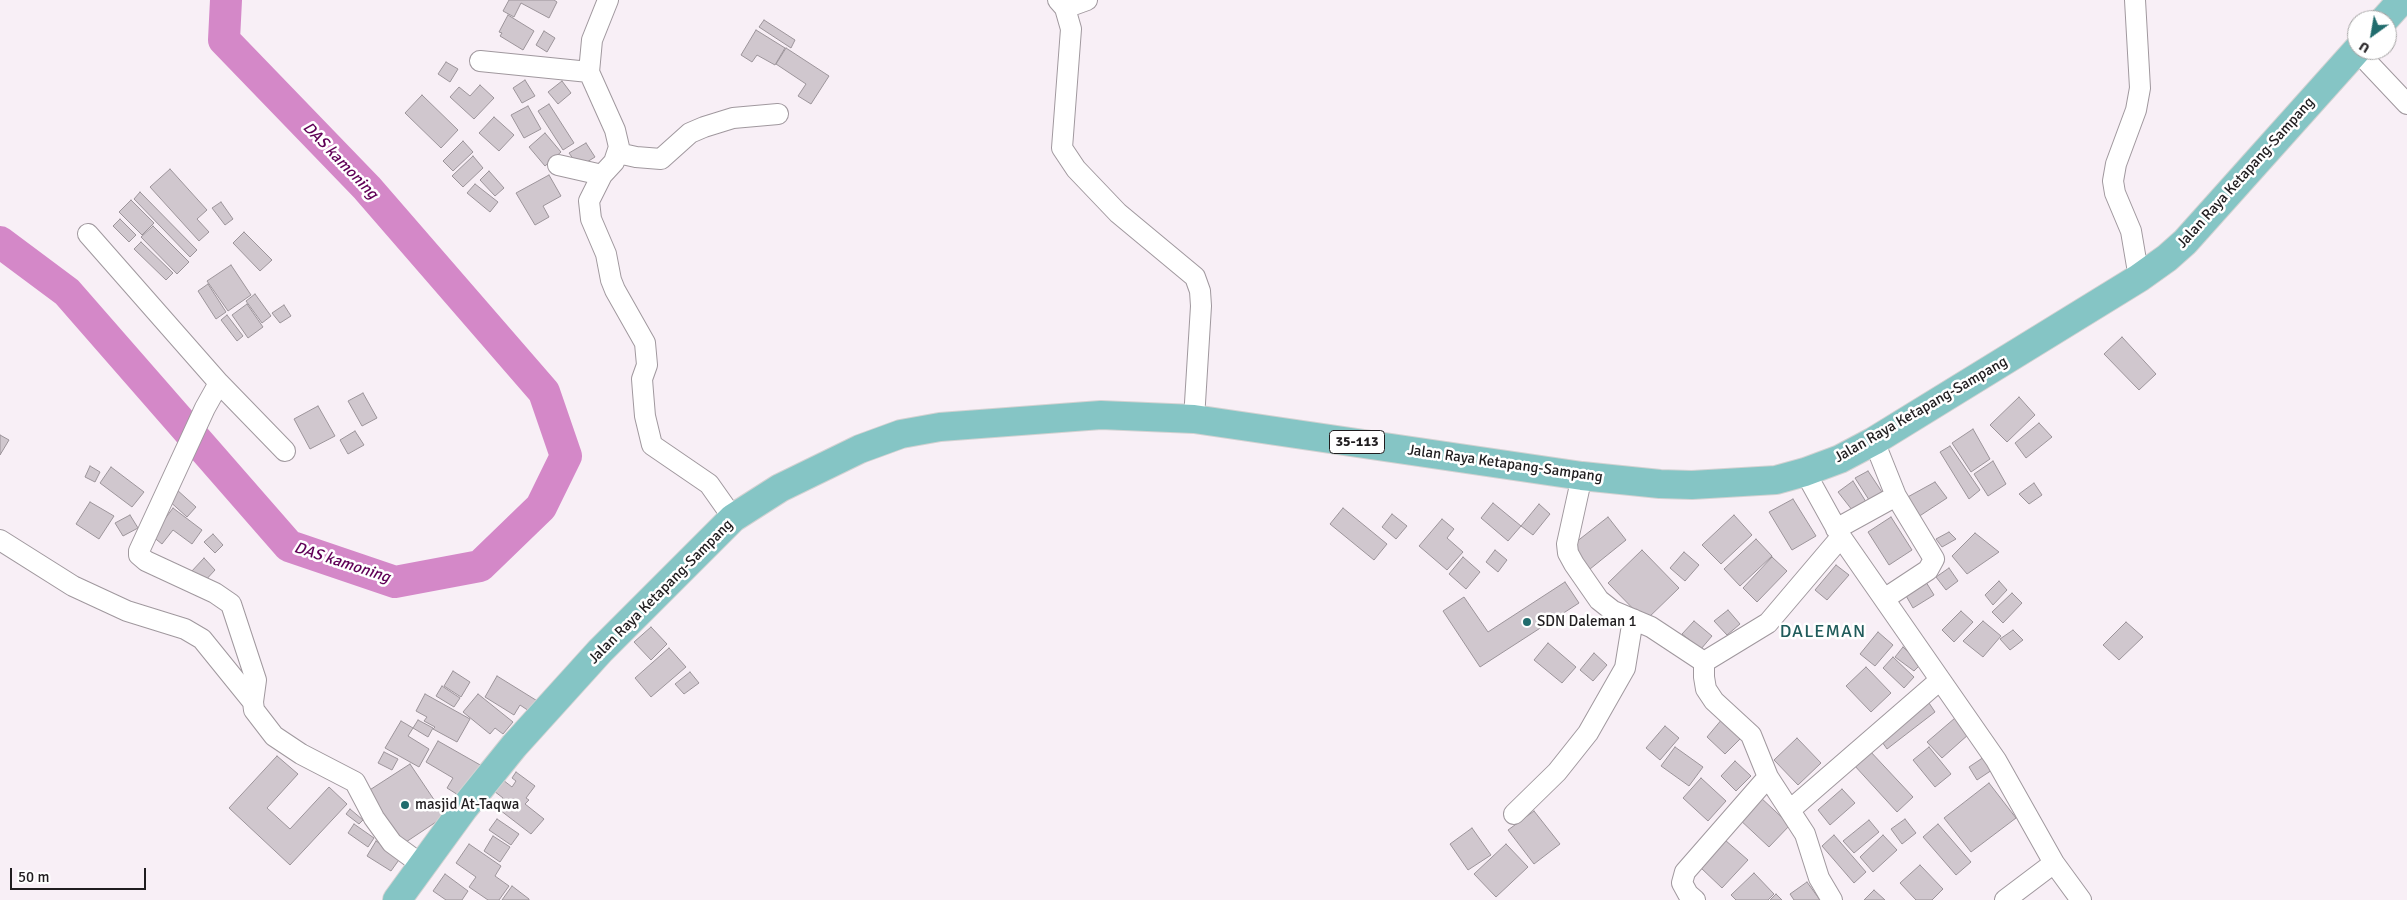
<!DOCTYPE html>
<html>
<head>
<meta charset="utf-8">
<style>
  body { margin:0 }
  #map { position:relative; width:2407px; height:900px; overflow:hidden; background:#f8eff6; font-family:Signika,sans-serif }
  canvas { display:block }
  .north { position:absolute; left:2347px; top:10px; width:50px; height:50px; box-sizing:border-box; background:#fff; border:1px solid #a6a5a5; border-radius:50%; rotate:212deg; font-size:14px; font-weight:700; line-height:20px; text-align:center; color:#201d1f }
  .north::after { content:''; display:block; margin:auto; width:18px; height:22px; background:#206c6d; clip-path:polygon(50% 0,100% 100%,50% 72%,0 100%) }
  .scale { position:absolute; left:10px; top:868px; width:136px; height:22px; box-sizing:border-box; border:2px solid #201d1f; border-top:0; padding-left:6px; font-size:15px; line-height:18px; white-space:nowrap; color:#201d1f; -webkit-text-stroke:4px #fff; paint-order:stroke }
</style>
</head>
<body>
<div id="map">
<canvas width="2407" height="900"></canvas>
<div class="north">U</div>
<div class="scale">50 m</div>
</div>
<script>
const ctx = document.querySelector('canvas').getContext('2d');
ctx.lineJoin = 'round';
function poly(rows) {
  const path = new Path2D();
  for (const r of rows) {
    path.moveTo(r[0], r[1]);
    for (let i = 2; i < r.length; i += 2) path.lineTo(r[i], r[i + 1]);
  }
  return path;
}
function trace(path, color, width, dash) {
  ctx.strokeStyle = color;
  ctx.lineWidth = width;
  ctx.lineCap = dash ? 'butt' : 'round';
  ctx.setLineDash(dash || []);
  ctx.stroke(path);
}
function fill(path, color) {
  ctx.fillStyle = color;
  ctx.fill(path, 'evenodd');
}
function write(font, color, halo, rows, align = 'center') {
  ctx.font = font + ' Signika,sans-serif';
  ctx.lineWidth = 5;
  ctx.setLineDash([]);
  ctx.textBaseline = 'middle';
  ctx.strokeStyle = halo;
  ctx.fillStyle = color;
  for (const [text, x, y, turn = 0] of rows) {
    ctx.save();
    ctx.translate(x, y);
    ctx.rotate((+turn || 0) * Math.PI / 180);
    ctx.textAlign = isNaN(turn) ? turn : align;
    if (halo) ctx.strokeText(text, 0, 0);
    ctx.fillText(text, 0, 0);
    ctx.restore();
  }
}
trace(poly([
  [0,242,67,292,289,546,395,582,480,566,541,507,566,456,544,392,367,188,224,40,226,0]
]), '#d488c8', 32);
const building = poly([
  [509,0,554,0,557,2,549,18,521,3,514,17,503,11,509,0],
  [508,15,534,31,523,50,500,36,502,33,499,32,508,15],
  [764,20,795,40,791,48,759,27,764,20],
  [756,30,785,48,775,65,757,55,752,62,741,55,756,30],
  [544,31,555,38,547,52,536,45,544,31],
  [786,48,829,76,811,104,798,96,806,84,776,64,786,48],
  [446,62,458,69,450,82,438,74,446,62],
  [525,80,535,96,522,103,513,88,525,80],
  [562,81,571,93,558,104,548,92,562,81],
  [480,85,494,98,474,119,450,97,459,87,470,96,480,85],
  [422,95,458,130,441,148,405,113,422,95],
  [549,104,574,143,563,150,538,111,549,104],
  [528,106,541,129,524,138,511,115,528,106],
  [494,117,514,135,499,151,479,133,494,117],
  [545,133,561,152,545,166,529,147,545,133],
  [463,141,473,152,453,171,443,161,463,141],
  [586,143,595,157,579,167,569,153,586,143],
  [473,156,483,168,463,187,452,176,473,156],
  [170,169,207,210,197,219,209,232,199,241,150,187,170,169],
  [489,171,504,188,495,196,480,180,489,171],
  [549,175,561,196,543,206,549,217,535,225,516,193,549,175],
  [475,184,498,202,490,212,467,193,475,184],
  [140,192,197,250,190,257,134,199,140,192],
  [131,200,154,223,142,235,119,212,131,200],
  [221,202,233,219,225,225,212,208,221,202],
  [120,219,136,235,129,242,113,226,120,219],
  [153,226,189,262,177,274,141,237,153,226],
  [244,232,272,260,260,271,233,243,244,232],
  [141,242,173,273,166,280,134,249,141,242],
  [231,265,251,295,228,311,207,281,231,265],
  [208,284,226,312,216,319,198,291,208,284],
  [255,294,271,316,262,323,246,301,255,294],
  [247,304,263,327,248,338,232,315,247,304],
  [284,305,291,316,280,323,272,313,284,305],
  [227,315,243,336,237,341,221,320,227,315],
  [2122,337,2156,374,2139,390,2104,354,2122,337],
  [363,393,377,418,362,426,348,401,363,393],
  [2019,397,2035,415,2007,442,1990,425,2019,397],
  [318,406,335,436,310,449,294,419,318,406],
  [2039,423,2052,437,2026,458,2015,443,2039,423],
  [1973,429,1990,459,1971,472,1952,443,1973,429],
  [355,431,364,445,348,454,340,440,355,431],
  [0,435,9,440,0,455,0,435],
  [1950,446,1980,490,1969,499,1940,452,1950,446],
  [1993,461,2006,484,1988,496,1974,474,1993,461],
  [90,466,100,472,95,482,85,477,90,466],
  [111,467,144,492,132,507,100,483,111,467],
  [1868,471,1884,495,1871,503,1855,478,1868,471],
  [1853,481,1868,505,1856,515,1838,492,1853,481],
  [1935,482,1947,498,1918,517,1904,499,1935,482],
  [2034,483,2042,495,2029,504,2019,494,2034,483],
  [176,489,196,507,187,517,167,499,176,489],
  [1793,499,1816,536,1792,550,1769,512,1793,499],
  [90,502,114,516,99,539,76,524,90,502],
  [1493,503,1521,526,1508,541,1481,518,1493,503],
  [1539,504,1550,514,1533,535,1521,526,1539,504],
  [173,508,202,530,192,544,173,530,162,544,152,536,173,508],
  [1343,508,1387,544,1374,560,1330,524,1343,508],
  [1392,514,1407,526,1396,539,1382,527,1392,514],
  [130,515,138,528,123,536,115,523,130,515],
  [1734,515,1752,535,1721,564,1702,545,1734,515],
  [1608,517,1626,540,1590,569,1571,546,1608,517],
  [1891,517,1912,550,1889,565,1868,532,1891,517],
  [1442,519,1454,529,1447,538,1463,552,1447,570,1419,546,1442,519],
  [1949,532,1956,539,1942,547,1936,539,1949,532],
  [1975,533,1999,552,1967,574,1952,556,1975,533],
  [213,534,223,545,215,553,204,542,213,534],
  [1756,539,1772,556,1740,586,1724,569,1756,539],
  [1495,550,1507,560,1498,572,1486,562,1495,550],
  [1642,550,1679,588,1645,621,1608,583,1642,550],
  [1684,552,1699,565,1685,581,1670,568,1684,552],
  [1463,557,1480,572,1466,589,1449,574,1463,557],
  [1772,557,1787,571,1757,602,1743,588,1772,557],
  [204,558,215,570,203,583,191,572,204,558],
  [1836,565,1849,575,1827,600,1815,590,1836,565],
  [1949,568,1958,581,1946,590,1936,577,1949,568],
  [1999,581,2007,590,1993,605,1985,595,1999,581],
  [1565,582,1579,603,1480,667,1443,611,1464,597,1488,632,1565,582],
  [1926,582,1934,595,1913,608,1905,594,1926,582],
  [2012,593,2022,603,2003,623,1992,612,2012,593],
  [1728,610,1740,624,1727,635,1714,621,1728,610],
  [1961,611,1973,622,1954,642,1942,630,1961,611],
  [1694,621,1712,636,1701,649,1682,634,1694,621],
  [1983,621,2001,636,1983,657,1963,641,1983,621],
  [2126,622,2143,637,2119,660,2103,645,2126,622],
  [651,627,667,644,651,660,634,642,651,627],
  [2013,630,2023,640,2010,650,2000,639,2013,630],
  [1878,632,1893,645,1875,666,1860,654,1878,632],
  [1548,643,1576,667,1562,683,1534,660,1548,643],
  [1903,647,1921,664,1914,671,1895,657,1903,647],
  [669,648,686,667,651,697,635,678,669,648],
  [1594,653,1607,665,1593,681,1580,670,1594,653],
  [1893,657,1914,677,1904,688,1883,668,1893,657],
  [1866,667,1891,693,1871,712,1846,686,1866,667],
  [453,671,470,682,461,697,444,686,453,671],
  [690,672,699,683,684,694,675,684,690,672],
  [497,676,539,702,532,713,520,705,514,715,485,697,497,676],
  [442,686,460,698,454,707,436,696,442,686],
  [425,694,470,719,457,742,433,729,435,727,424,721,427,717,416,711,425,694],
  [478,694,513,722,503,734,495,728,490,734,463,712,478,694],
  [1927,700,1935,712,1887,749,1880,739,1927,700],
  [1723,718,1742,737,1725,754,1707,737,1723,718],
  [1955,718,1969,734,1942,758,1927,742,1955,718],
  [418,720,433,728,428,737,413,728,418,720],
  [401,721,413,728,408,736,429,749,419,767,385,748,401,721],
  [1665,726,1679,738,1660,760,1646,748,1665,726],
  [1797,738,1821,763,1798,785,1774,760,1797,738],
  [438,741,482,766,463,798,447,788,453,778,426,762,438,741],
  [1675,747,1703,767,1689,786,1661,766,1675,747],
  [1929,747,1951,774,1935,787,1913,760,1929,747],
  [1869,750,1913,797,1897,812,1854,765,1869,750],
  [384,752,398,759,392,770,378,763,384,752],
  [277,756,298,774,267,808,290,829,329,787,347,804,290,865,229,808,277,756],
  [1984,757,1992,770,1977,780,1969,767,1984,757],
  [1735,761,1751,776,1736,791,1721,776,1735,761],
  [410,764,445,816,400,846,365,793,410,764],
  [516,772,535,786,526,798,529,800,525,804,544,819,531,834,496,807,503,798,494,791,503,780,512,787,516,781,512,778,516,772],
  [1701,778,1726,801,1708,821,1683,798,1701,778],
  [1989,783,2016,818,1971,852,1944,818,1989,783],
  [1842,789,1855,803,1830,825,1818,810,1842,789],
  [1759,796,1790,825,1769,847,1738,818,1759,796],
  [350,809,363,820,359,824,346,814,350,809],
  [1534,811,1560,844,1534,864,1508,830,1534,811],
  [497,819,519,834,511,845,489,830,497,819],
  [1905,819,1916,833,1902,844,1891,829,1905,819],
  [1869,820,1879,832,1854,853,1843,841,1869,820],
  [354,824,374,838,368,847,348,833,354,824],
  [1938,824,1971,862,1956,875,1923,837,1938,824],
  [1472,828,1491,855,1468,870,1450,844,1472,828],
  [1834,835,1866,872,1854,883,1822,846,1834,835],
  [1883,835,1897,850,1873,872,1860,857,1883,835],
  [493,836,510,847,500,862,484,851,493,836],
  [1725,840,1748,860,1722,888,1700,867,1725,840],
  [376,841,401,857,391,871,367,856,376,841],
  [469,844,501,866,495,876,509,886,499,900,488,900,469,887,476,877,456,863,469,844],
  [1506,844,1528,867,1496,897,1474,874,1506,844],
  [1920,865,1943,889,1932,900,1916,900,1900,883,1920,865],
  [1754,873,1774,894,1768,900,1736,900,1731,895,1754,873],
  [445,874,468,891,462,900,446,900,433,891,445,874],
  [1807,882,1820,900,1794,900,1790,894,1807,882],
  [512,886,529,899,529,900,502,900,512,886],
  [1874,890,1885,900,1864,900,1874,890],
  [1776,894,1782,900,1770,900,1776,894]
]);
fill(building, '#d0c7ce');
trace(building, '#9c949a', 1);
const minor = poly([
  [608,0,592,40,589,72,615,130,619,147,614,162,602,175,589,201,591,219,606,254,611,280,615,290,645,343,647,365,642,379,643,392,645,416,652,445,709,484,733,518],
  [1058,0,1065,8,1071,29,1062,148,1076,169,1118,213,1195,277,1200,291,1201,306,1194,419],
  [2135,0,2140,88,2136,110,2116,164,2113,181,2115,193,2131,231,2139,278],
  [1065,8,1087,0],
  [2357,51,2407,104],
  [480,61,589,72],
  [618,153,636,157,661,159,690,133,704,127,733,118,778,114],
  [558,165,602,175],
  [88,234,219,383,205,408,139,551,139,555,146,561,215,593,231,604,256,680,253,702],
  [219,383,285,451],
  [1874,441,1896,496,1934,559,1928,570,1884,599],
  [1805,472,1841,537,1996,760,2054,863,2081,900],
  [1582,476,1567,544,1568,553,1574,564,1599,600,1613,611,1651,627,1704,662,1704,677,1706,689,1714,701,1751,735,1768,777,1805,834,1819,878,1832,900],
  [1836,529,1896,496],
  [0,540,73,586,127,611,185,629,202,639,253,702,254,710,274,736,301,754,355,782,374,818,392,843,422,865],
  [1704,662,1768,623,1841,537],
  [1790,810,1940,680],
  [1514,814,1557,772,1588,733,1625,668,1633,619],
  [1695,900,1688,894,1682,883,1685,872,1768,777],
  [2005,900,2054,863]
]);
const primary = poly([
  [2384,20,2402,0],
  [397,900,464,808,514,746,600,651,733,518,780,488,860,449,901,434,940,427,1101,415,1194,419,1582,476,1660,484,1692,485,1776,480,1805,472,1840,459,1874,441,2139,278,2167,258,2185,242,2357,50]
]);
trace(minor, '#a0989e', 22);
trace(primary, '#d2d2d2', 30);
trace(minor, '#fff', 20);
trace(primary, '#85c5c5', 28);
for (const [x, y, r, color] of [
  [1527,622,5,"#206c6d"],
  [405,805,5,"#206c6d"]
]) {
  const dot = new Path2D();
  dot.arc(x, y, r, 0, 2 * Math.PI);
  ctx.fillStyle = color;
  ctx.fill(dot);
  trace(dot, '#fff', 2);
}
for (const [x, y, w] of [
  [1357,442,55]
]) {
  const box = new Path2D();
  box.roundRect(x - w / 2, y - 11.5, w, 23, 4);
  ctx.fillStyle = '#fff';
  ctx.fill(box);
  trace(box, '#201d1f', 1);
}
write('bold 14px', '#201d1f', null, [
  ["35-113",1357,442]
]);
write('15px', '#201d1f', '#fff', [
  ["Jalan Raya Ketapang-Sampang",2246,173,-48],
  ["Jalan Raya Ketapang-Sampang",1921,410,-30],
  ["Jalan Raya Ketapang-Sampang",1505,464,8],
  ["Jalan Raya Ketapang-Sampang",661,592,-45]
]);
write('15px', '#201d1f', '#fff', [
  ["SDN Daleman 1",1537,622],
  ["masjid At-Taqwa",415,805]
], 'left');
write('italic 16px', '#600057', '#fff', [
  ["DAS kamoning",340,161,46],
  ["DAS kamoning",342,563,18]
]);
ctx.letterSpacing = '1px';
write('18px', '#205b5b', '#fff', [
  ["DALEMAN",1823,632]
]);
ctx.letterSpacing = '0px';
</script>
</body>
</html>
